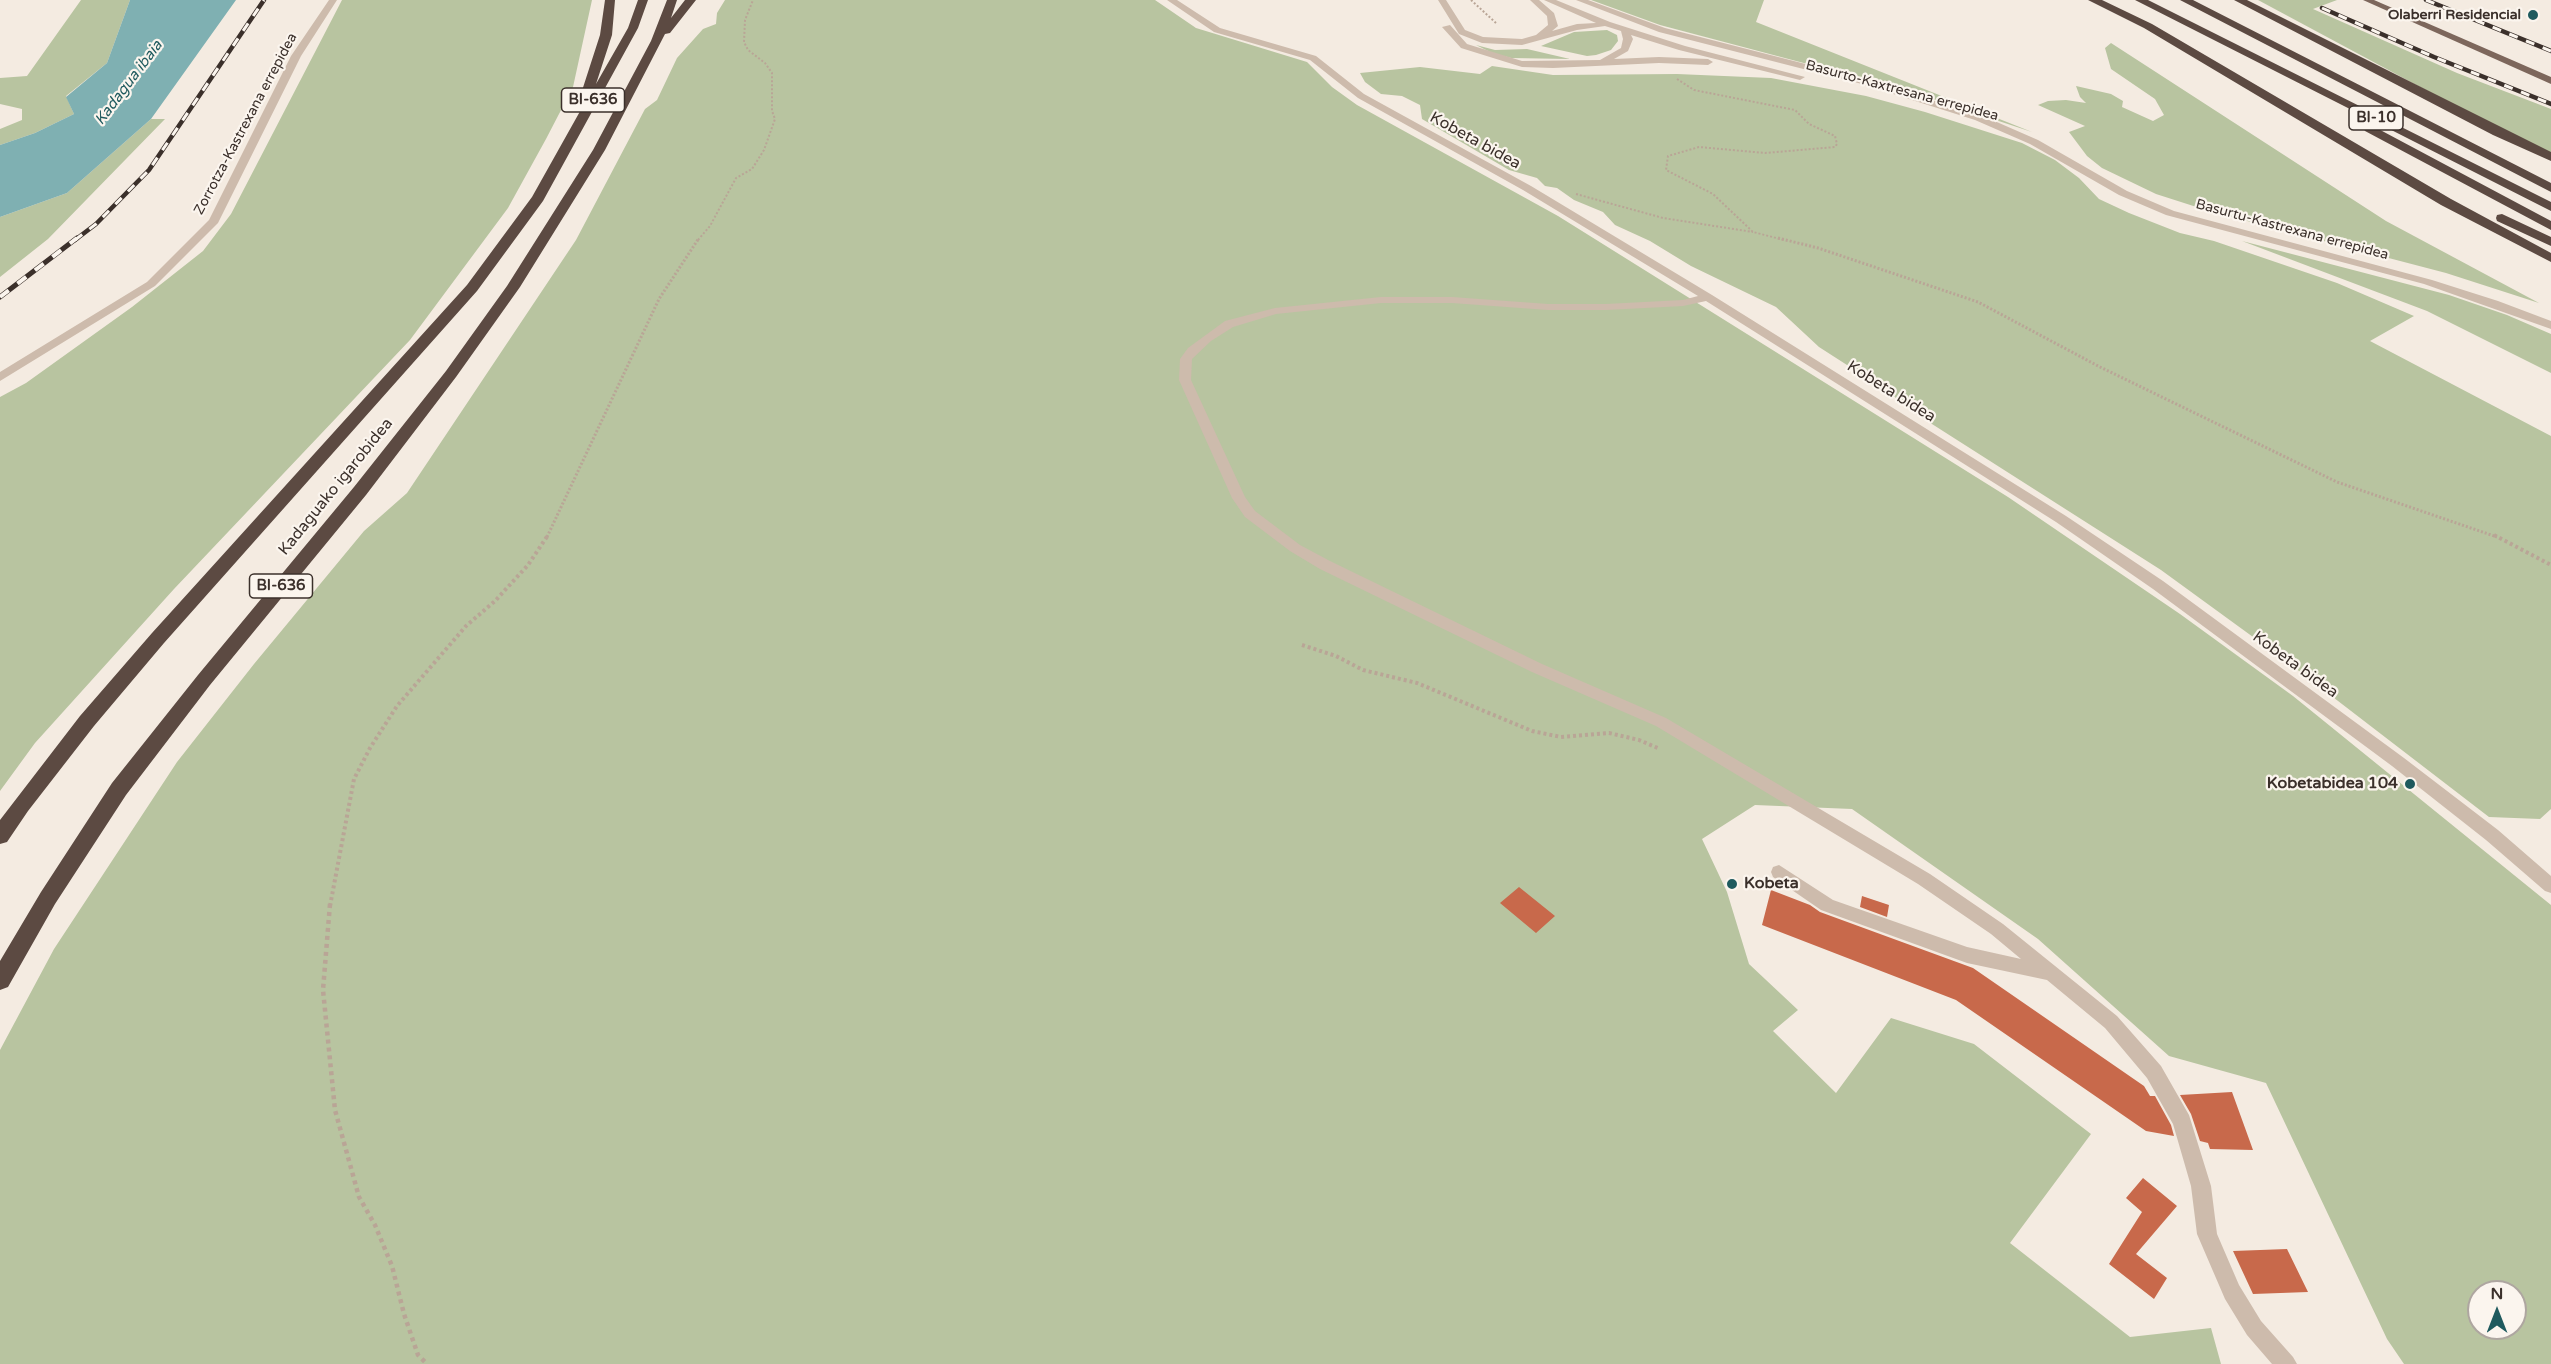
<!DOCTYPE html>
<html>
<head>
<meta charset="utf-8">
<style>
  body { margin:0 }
  #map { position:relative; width:2551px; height:1364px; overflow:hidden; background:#f4ebe1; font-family:"Varela Round",sans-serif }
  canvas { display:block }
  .north { position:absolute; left:2467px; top:1280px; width:60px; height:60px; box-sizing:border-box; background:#fbf5ee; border:2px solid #aea6a0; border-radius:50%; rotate:0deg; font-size:16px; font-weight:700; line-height:24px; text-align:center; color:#3b302b }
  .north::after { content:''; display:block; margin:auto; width:21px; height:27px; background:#1f5a5e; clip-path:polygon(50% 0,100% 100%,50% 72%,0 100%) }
</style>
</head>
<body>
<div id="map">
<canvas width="2551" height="1364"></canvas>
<div class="north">N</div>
</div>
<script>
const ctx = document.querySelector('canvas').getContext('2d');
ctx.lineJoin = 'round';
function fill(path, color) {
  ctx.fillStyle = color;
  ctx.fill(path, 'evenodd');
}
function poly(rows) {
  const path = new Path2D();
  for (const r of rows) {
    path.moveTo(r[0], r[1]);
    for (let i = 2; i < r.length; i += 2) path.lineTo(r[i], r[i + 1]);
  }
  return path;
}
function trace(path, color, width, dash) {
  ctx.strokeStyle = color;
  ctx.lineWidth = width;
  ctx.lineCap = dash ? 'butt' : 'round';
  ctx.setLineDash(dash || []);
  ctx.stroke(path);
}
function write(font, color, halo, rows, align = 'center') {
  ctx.font = font + ' "Varela Round",sans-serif';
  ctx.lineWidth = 4.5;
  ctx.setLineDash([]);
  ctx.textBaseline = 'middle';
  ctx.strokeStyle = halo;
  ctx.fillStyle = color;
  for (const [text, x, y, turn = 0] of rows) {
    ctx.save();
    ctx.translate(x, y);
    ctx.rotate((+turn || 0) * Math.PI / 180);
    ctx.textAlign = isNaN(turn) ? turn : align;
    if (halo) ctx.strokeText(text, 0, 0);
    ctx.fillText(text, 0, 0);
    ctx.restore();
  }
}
fill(poly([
  [81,0,130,0,107,63,66,96,74,114,35,133,0,145,0,129,22,120,22,109,0,104,0,78,27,76],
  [342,0,592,0,573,87,546,139,508,208,410,340,174,589,35,743,0,791,0,397,26,383,132,307,203,251,231,214],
  [725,0,1155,0,1196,28,1307,62,1332,87,1357,105,1558,216,2008,497,2180,614,2293,696,2551,905,2551,1364,2404,1364,2387,1339,2266,1083,2169,1056,2038,939,1852,809,1755,805,1702,839,1727,892,1749,964,1798,1010,1773,1031,1836,1093,1891,1018,1974,1044,2091,1134,2010,1243,2130,1337,2211,1328,2221,1364,0,1364,0,1050,54,949,177,762,254,664,364,531,407,493,576,240,645,109,657,100,677,58,703,29,716,24,717,13],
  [2479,1292,2515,1292,2515,1328,2479,1328],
  [1591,0,1764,0,1756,22,2032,132,1902,89,1660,25],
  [2258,0,2337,0,2313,9,2457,73,2551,109,2551,153,2504,132],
  [1607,30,1617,35,1618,41,1611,50,1596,55,1587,56,1541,46,1574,32],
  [2111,43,2386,221,2539,303,2446,273,2209,211,2156,194,2102,168,2087,156,2069,132,2085,126,2038,105,2048,101,2066,100,2086,103,2080,97,2076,86,2111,94,2123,101,2122,107,2153,121,2164,115,2155,99,2111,69,2105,48],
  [1476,45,1495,50,1527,49,1570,59,1511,58,1492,53],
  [1492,66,1553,75,1677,74,1771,78,1866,96,1925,112,2022,143,2055,160,2079,178,2099,199,2129,213,2180,233,2214,241,2337,283,2414,316,2370,341,2551,436,2551,809,2540,819,2489,817,2286,661,2161,570,1910,410,1889,392,1819,347,1776,307,1691,266,1650,241,1615,225,1603,212,1574,200,1557,188,1545,186,1537,178,1509,170,1422,119,1420,105,1402,96,1381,94,1365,82,1360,73,1420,67,1480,74],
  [151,119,165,119,48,239,0,277,0,217,67,193],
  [2242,241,2449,295,2507,315,2551,334,2551,373,2427,311]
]), '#b8c4a0');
fill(poly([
  [130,0,236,0,151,119,67,193,0,217,0,145,35,133,74,114,66,97,107,63]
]), '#7fb0b2');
fill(poly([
  [1519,887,1555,916,1536,933,1500,903],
  [1771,890,1810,905,1820,912,1973,968,2144,1086,2150,1096,2155,1096,2171,1125,2174,1136,2146,1131,1956,1000,1762,925],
  [1862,896,1889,905,1887,917,1860,907],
  [2232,1092,2253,1150,2210,1149,2208,1143,2200,1141,2191,1114,2180,1095],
  [2143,1178,2177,1206,2136,1254,2167,1278,2154,1299,2109,1264,2142,1212,2126,1198],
  [2287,1249,2308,1292,2253,1294,2233,1251]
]), '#c8694b');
trace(poly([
  [1471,0,1496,23],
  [1677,79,1694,90,1795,110,1809,124,1835,136,1837,144,1835,147,1765,153,1699,147,1668,156,1666,170,1713,194,1753,232,1784,240],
  [1576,194,1663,218,1753,232],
  [698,240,710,226,736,178,752,169,764,150,775,119,772,111,772,73,765,63,748,50,744,42,745,20,753,0]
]), '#b9a596', 2, [2, 2]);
trace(poly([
  [1778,238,1818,248,1978,302,2100,367,2337,482,2497,537],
  [547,537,659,299,699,238]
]), '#b9a596', 3, [2, 2]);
trace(poly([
  [2494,535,2551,565],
  [1302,645,1336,656,1363,670,1417,683,1532,731,1561,737,1609,733,1639,740,1660,749],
  [330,906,354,779,370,748,397,706,466,626,495,601,528,565,548,535]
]), '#b9a596', 4, [3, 3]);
trace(poly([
  [330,904,323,990,335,1110,359,1197,375,1225,392,1266,404,1314,418,1355,427,1364]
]), '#b9a596', 4.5, [4, 4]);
fill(poly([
  [329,0,337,0,301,56,218,223,155,286,0,381,0,372,147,282,209,220,291,56,329,0],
  [1167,0,1177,0,1220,28,1316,56,1364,94,1531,186,1712,295,2066,516,2163,581,2404,758,2498,830,2551,876,2551,893,2545,891,2486,840,2392,766,2153,589,2056,522,1706,301,1683,306,1606,310,1548,310,1452,303,1381,303,1276,314,1233,327,1211,341,1192,359,1191,380,1245,497,1255,511,1300,545,1330,561,1542,664,1666,718,1930,874,2003,924,2117,1016,2161,1066,2189,1115,2211,1186,2217,1234,2239,1285,2261,1321,2293,1357,2297,1364,2272,1364,2247,1335,2225,1299,2197,1234,2191,1186,2173,1124,2147,1078,2105,1028,2047,980,1967,963,1821,910,1773,877,1771,872,1773,867,1779,865,1833,900,1967,947,2021,959,1991,934,1918,884,1656,726,1532,672,1320,569,1290,551,1245,517,1232,498,1179,380,1180,359,1188,348,1225,321,1275,308,1381,297,1452,297,1548,304,1606,304,1683,300,1698,296,1523,190,1358,98,1310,60,1214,32,1167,0],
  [1438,0,1446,0,1465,30,1483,37,1522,39,1536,35,1548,25,1547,16,1530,0,1539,0,1554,13,1558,26,1552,31,1577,24,1596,23,1544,0,1556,0,1610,22,1685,46,1805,77,1800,80,1679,50,1631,35,1633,39,1628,51,1614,59,1659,57,1708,59,1713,62,1708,65,1659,63,1553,68,1522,67,1461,48,1442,27,1450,25,1467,44,1522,61,1600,60,1621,48,1623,39,1621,31,1605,26,1577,30,1522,45,1482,43,1459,34,1438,0],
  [1576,0,1588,0,1665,28,1868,80,1983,116,2038,140,2127,191,2174,211,2432,280,2498,301,2551,321,2551,329,2424,284,2166,215,2119,195,2030,144,1975,120,1862,84,1659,32,1576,0]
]), '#cdbbac');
fill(poly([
  [2363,0,2374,0,2551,77,2551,84,2363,0]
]), '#7d675c');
fill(poly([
  [605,0,615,0,612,35,596,84,628,28,638,0,648,0,638,28,543,201,477,291,164,643,94,726,28,811,7,842,0,844,0,820,80,716,152,633,467,285,532,197,583,106,578,103,600,35,605,0],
  [667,0,677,0,671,18,685,0,696,0,670,33,665,34,605,150,520,287,456,377,366,495,210,685,126,795,55,904,8,987,0,990,0,961,41,892,112,783,198,675,354,487,446,371,507,286,593,150,651,41,667,0],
  [2088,0,2102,0,2152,24,2451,199,2551,253,2551,262,2441,205,2144,28,2088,0],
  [2135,0,2148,0,2551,202,2551,211,2135,0],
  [2180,0,2193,0,2551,183,2551,192,2180,0],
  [2234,0,2247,0,2551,152,2551,161,2493,135,2234,0],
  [2369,124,2551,221,2551,230,2365,131,2363,128,2369,124],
  [2502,214,2551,237,2551,246,2497,221,2496,218,2497,215,2502,214]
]), '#5c4a42');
const railFar1 = poly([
  [2426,0,2551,51],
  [2322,8,2434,57,2551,104],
  [75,240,96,224,149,170,264,0]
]);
const rail = poly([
  [0,297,77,238]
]);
trace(railFar1, '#3b302b', 4.5);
trace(rail, '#3b302b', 5);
trace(railFar1, '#fbf5ee', 3, [9]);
trace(rail, '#fbf5ee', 4, [11]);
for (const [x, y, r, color] of [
  [2533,15,6,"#1f5a5e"],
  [2410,784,6,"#1f5a5e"],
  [1732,884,6,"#1f5a5e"]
]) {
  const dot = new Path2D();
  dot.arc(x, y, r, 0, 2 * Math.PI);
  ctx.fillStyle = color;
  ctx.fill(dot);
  trace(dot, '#fbf5ee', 2);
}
write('bold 14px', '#3b302b', '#fbf5ee', [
  ["Olaberri Residencial",2521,15]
], 'right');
write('14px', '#3b302b', '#fbf5ee', [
  ["Basurto-Kaxtresana errepidea",1902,91,15],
  ["Zorrotza-Kastrexana errepidea",246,124,-62],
  ["Basurtu-Kastrexana errepidea",2292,230,15]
]);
write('italic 15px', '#1f5a5e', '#fbf5ee', [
  ["Kadagua ibaia",129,83,-53]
]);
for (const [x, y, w] of [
  [593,100,63],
  [2376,118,54],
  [281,586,63]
]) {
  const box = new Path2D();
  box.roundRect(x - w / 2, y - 12, w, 24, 4.5);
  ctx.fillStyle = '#fbf5ee';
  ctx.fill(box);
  trace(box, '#3b302b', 1.5);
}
write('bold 15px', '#3b302b', null, [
  ["BI-636",593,100],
  ["BI-10",2376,118],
  ["BI-636",281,586]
]);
write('16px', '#3b302b', '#fbf5ee', [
  ["Kobeta bidea",1475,141,29],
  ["Kobeta bidea",1891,392,32],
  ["Kadaguako igarobidea",336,487,-51],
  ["Kobeta bidea",2295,665,36]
]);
write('bold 16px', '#3b302b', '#fbf5ee', [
  ["Kobetabidea 104",2398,784],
  ["Kobeta",1744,884,"left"]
], 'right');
</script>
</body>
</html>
